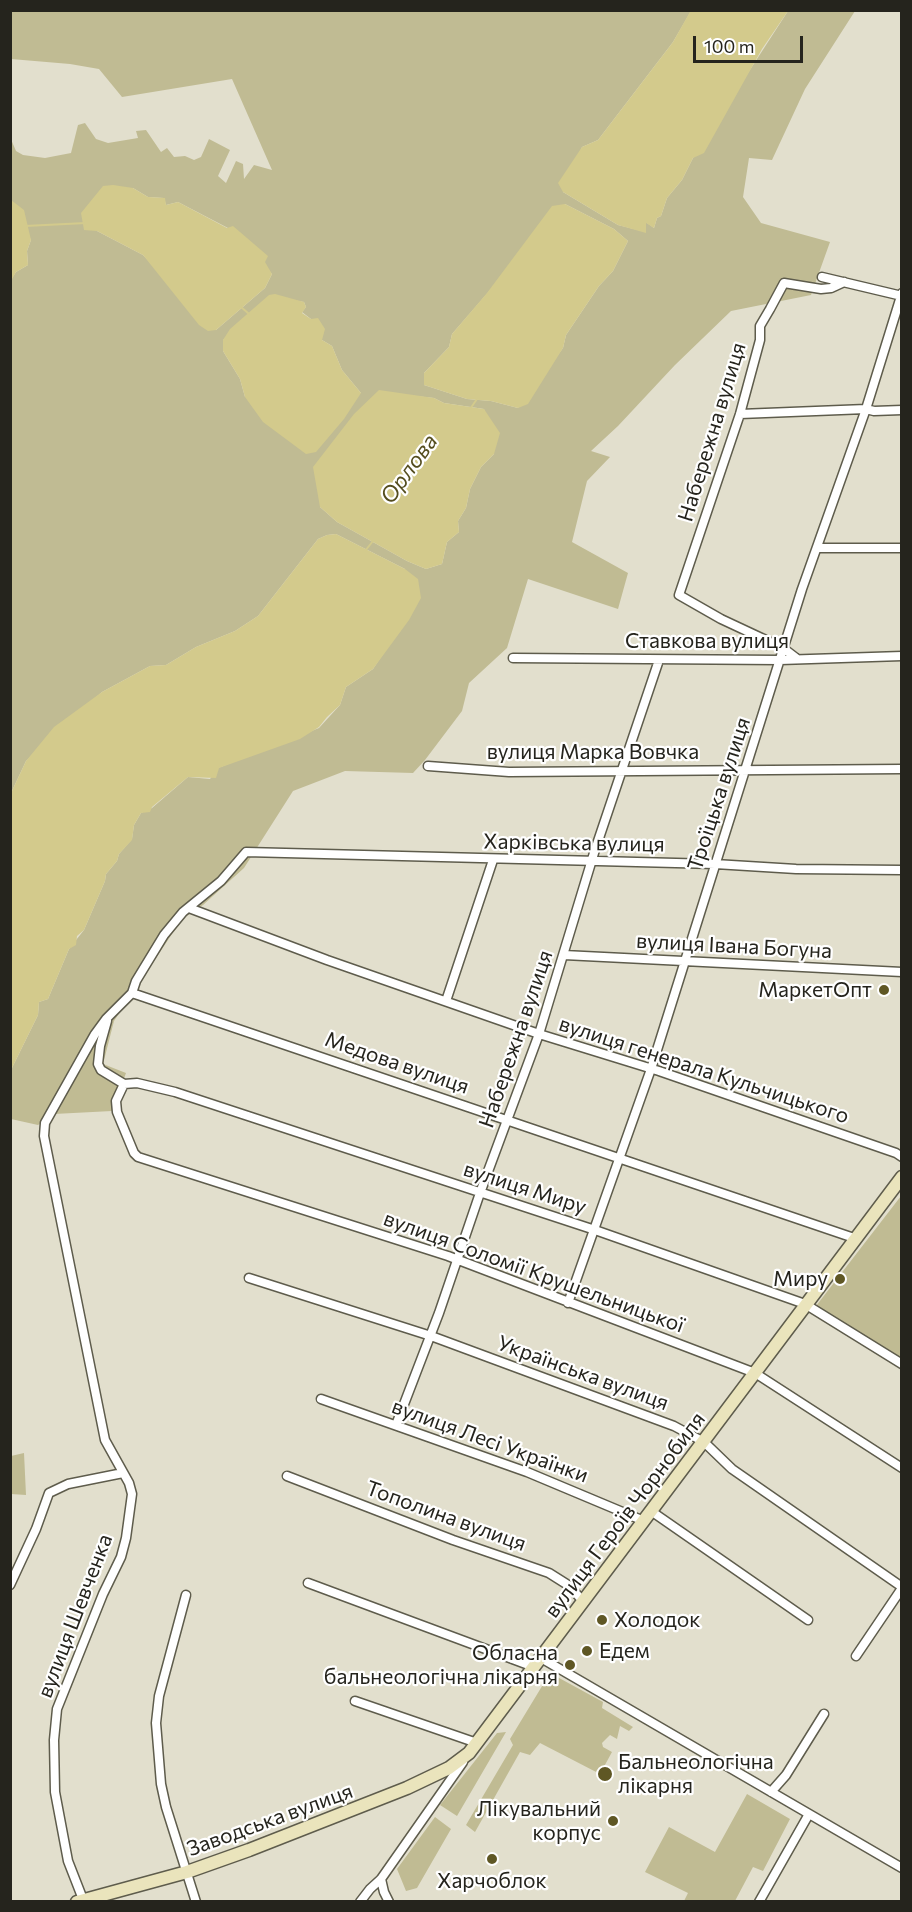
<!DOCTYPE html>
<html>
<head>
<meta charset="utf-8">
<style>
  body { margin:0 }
  #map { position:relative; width:912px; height:1912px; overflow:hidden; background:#e2dfcd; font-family:Commissioner,sans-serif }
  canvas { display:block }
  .frame { position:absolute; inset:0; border:12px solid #25241d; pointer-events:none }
  .scale { position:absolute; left:693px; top:36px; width:110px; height:27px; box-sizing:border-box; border:3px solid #25241d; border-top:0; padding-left:8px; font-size:18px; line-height:21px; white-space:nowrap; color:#25241d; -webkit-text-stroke:4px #fff; paint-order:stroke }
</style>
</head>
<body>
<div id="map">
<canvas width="912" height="1912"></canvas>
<div class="frame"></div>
<div class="scale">100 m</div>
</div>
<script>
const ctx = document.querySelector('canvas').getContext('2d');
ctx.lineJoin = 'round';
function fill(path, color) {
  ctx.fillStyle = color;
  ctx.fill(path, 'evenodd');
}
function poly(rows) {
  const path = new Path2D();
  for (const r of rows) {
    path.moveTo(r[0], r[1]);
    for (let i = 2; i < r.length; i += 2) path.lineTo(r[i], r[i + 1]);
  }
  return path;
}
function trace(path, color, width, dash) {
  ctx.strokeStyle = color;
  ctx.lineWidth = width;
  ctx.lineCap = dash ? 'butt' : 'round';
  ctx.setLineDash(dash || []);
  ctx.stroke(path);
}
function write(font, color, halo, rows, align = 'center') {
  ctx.font = font + ' Commissioner,sans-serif';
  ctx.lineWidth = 4.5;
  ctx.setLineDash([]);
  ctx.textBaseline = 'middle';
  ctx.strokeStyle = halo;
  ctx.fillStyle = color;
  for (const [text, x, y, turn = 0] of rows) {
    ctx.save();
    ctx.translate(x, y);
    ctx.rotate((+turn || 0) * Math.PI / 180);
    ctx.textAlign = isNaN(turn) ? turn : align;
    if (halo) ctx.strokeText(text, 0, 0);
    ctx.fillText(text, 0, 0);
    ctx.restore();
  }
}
fill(poly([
  [11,11,691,11,673,42,598,140,582,147,563,192,618,225,646,232,646,222,654,228,657,218,661,216,667,198,682,180,693,158,788,11,855,11,805,89,772,160,749,158,743,197,761,223,830,242,811,295,731,311,675,365,618,426,591,451,610,457,587,481,572,542,628,573,618,609,528,579,507,648,469,683,462,711,425,760,413,773,345,771,293,791,244,868,203,905,182,919,114,1021,103,1064,126,1073,112,1111,54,1114,38,1125,11,1119,11,1070,38,1015,39,1002,48,999,69,949,84,930,105,881,106,874,117,861,119,854,132,839,134,825,141,813,152,808,188,777,210,779,218,768,319,728,340,705,346,687,373,669,386,649,405,569,336,534,327,535,318,539,258,616,235,631,196,647,166,665,150,666,102,692,26,761,11,793,10,281,16,272,28,265,27,251,31,240,11,201,10,137,16,151,23,155,45,158,71,153,78,125,85,123,96,139,108,143,138,138,136,131,146,130,161,152,167,148,174,157,185,156,194,160,201,157,209,139,230,150,218,176,226,183,236,161,243,164,244,179,254,165,272,170,232,79,122,97,99,69,70,64,11,59],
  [133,188,148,197,164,198,166,205,178,202,228,228,272,274,265,288,216,330,143,255,97,231],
  [565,204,614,229,628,241,613,271,599,286,566,335,563,348,518,408,491,401,467,399,424,385,424,373,449,347,452,334],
  [292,300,304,302,306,307,302,312,311,319,322,340,332,346,342,370,361,393,245,397,240,379,223,351,223,340],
  [397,394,434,398,444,403,484,409,494,454,481,467,470,489,466,508,458,521,459,532,447,542,442,564,426,569,407,561,337,522,320,507],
  [901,1196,901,1359,816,1306],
  [24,1453,26,1495,11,1494,11,1456],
  [550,1673,603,1702,602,1708,633,1727,629,1731,620,1726,617,1739,610,1735,602,1743,603,1747,612,1752,600,1774,540,1743,530,1755,520,1752,475,1832,466,1825,513,1745,510,1739],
  [506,1732,457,1816,440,1805,497,1733],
  [747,1794,790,1819,763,1871,753,1867,735,1901,684,1901,688,1893,645,1872,669,1827,715,1852],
  [435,1817,451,1829,417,1888,406,1891,397,1869]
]), '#c0bb93');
fill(poly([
  [691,10,788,11,762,49,704,153,693,158,682,180,667,198,661,216,657,218,654,228,646,223,646,233,618,225,563,192,558,183,582,147,598,140,673,42],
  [113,185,133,188,148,197,165,198,166,205,178,202,227,228,233,226,268,256,265,262,272,274,265,288,216,330,208,331,199,325,143,255,97,231,84,230,81,213,103,186],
  [11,200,24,210,31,240,27,251,28,265,16,272,11,281],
  [565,204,614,229,628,241,613,271,599,286,566,335,563,348,528,404,518,408,491,401,467,399,424,385,424,373,449,347,452,334,487,293,552,206],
  [275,294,304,302,306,307,302,313,311,319,318,318,325,329,322,340,332,346,342,370,361,393,344,419,316,452,306,454,263,422,245,397,240,379,223,351,223,340,230,329,269,295],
  [379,390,434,398,444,403,484,409,500,433,494,454,481,467,470,489,466,508,458,521,459,532,447,542,442,564,426,569,407,561,337,522,320,507,313,467,354,414],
  [336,534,405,569,418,579,421,598,409,620,373,669,346,687,340,705,327,717,319,727,300,739,219,768,216,778,188,777,152,807,150,812,141,813,134,825,132,840,119,854,117,861,106,874,105,881,84,930,77,936,76,945,69,949,48,999,39,1002,38,1015,11,1070,11,793,26,761,54,727,102,692,150,666,166,665,196,647,235,631,258,616,318,539,327,535]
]), '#d3ca8c');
trace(poly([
  [25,226,86,223],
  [240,306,249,314],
  [470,409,477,399],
  [365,551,373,541]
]), '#d3ca8c', 2);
const street = poly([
  [822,277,902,296],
  [740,414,866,409,874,411,902,410],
  [817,548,902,548],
  [513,658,780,660,902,656],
  [796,658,783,648,721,619,679,595,740,414,760,340,760,326,770,309,784,283,821,289,831,288,844,282],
  [428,766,509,772,902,769],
  [189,908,327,960,539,1034,659,1071,896,1153,902,1157],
  [564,955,902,972],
  [132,993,854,1238],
  [446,1001,493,860],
  [107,1021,100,1046,98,1064,101,1070,124,1084],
  [124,1084,116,1101,117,1112,134,1153,138,1157,448,1256,755,1373,902,1468],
  [124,1084,137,1083,175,1092,595,1230,805,1304,902,1364],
  [249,1278,431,1336,674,1426,704,1442,732,1469,902,1587],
  [568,1303,651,1069,802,589,866,409,902,293],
  [321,1399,527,1472,644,1521],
  [396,1425,439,1313,480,1193,539,1034,594,853,659,660],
  [287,1476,453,1540,549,1573,568,1585,584,1602],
  [651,1511,808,1620],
  [308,1583,534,1667],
  [10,1585,36,1529,49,1493,68,1484,123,1473],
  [186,1595,159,1696,156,1723,161,1784,166,1807,196,1902],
  [856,1656,902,1588],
  [541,1658,902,1868],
  [355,1701,477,1743],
  [771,1792,786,1775,824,1714],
  [381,1879,384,1892,389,1902],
  [84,1902,68,1861,55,1792,54,1740,57,1709,103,1594,121,1557,126,1538,132,1494,129,1483,105,1440,44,1136,45,1123,95,1034,106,1019,132,993,136,981,164,935,183,912,221,881,246,852,715,864,796,869,902,870],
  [360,1902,370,1889,381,1879,463,1762],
  [759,1902,809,1814]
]);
const secondary = poly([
  [77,1902,187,1872,249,1850,407,1788,449,1768,469,1753,902,1177]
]);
trace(street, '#5e5c4c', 11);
trace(secondary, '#5e5c4c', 15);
trace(street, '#fff', 8);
trace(secondary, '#eae4bc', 12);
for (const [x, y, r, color] of [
  [884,990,6,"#5f5724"],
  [840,1279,6,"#5f5724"],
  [602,1620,6,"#5f5724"],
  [587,1651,6,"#5f5724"],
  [570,1665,6,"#5f5724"],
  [605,1774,8,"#5f5724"],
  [613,1821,6,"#5f5724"],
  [492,1859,6,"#5f5724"]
]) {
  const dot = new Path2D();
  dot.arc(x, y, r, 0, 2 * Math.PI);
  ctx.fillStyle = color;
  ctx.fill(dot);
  trace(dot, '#fff', 2);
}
write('21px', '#25241d', '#fff', [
  ["Набережна вулиця",712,432,-73],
  ["Ставкова вулиця",707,641],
  ["вулиця Марка Вовчка",593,752],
  ["Троїцька вулиця",719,794,-72],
  ["Харківська вулиця",574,843,1],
  ["вулиця Івана Богуна",734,946,3],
  ["Набережна вулиця",516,1039,-71],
  ["Медова вулиця",397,1063,19],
  ["вулиця генерала Кульчицького",704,1070,18],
  ["вулиця Миру",525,1188,18],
  ["вулиця Соломії Крушельницької",534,1272,20],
  ["Українська вулиця",583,1373,20],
  ["вулиця Лесі Українки",490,1441,20],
  ["вулиця Героїв Чорнобиля",625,1515,-53],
  ["Тополина вулиця",446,1516,20],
  ["вулиця Шевченка",75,1616,-69],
  ["Заводська вулиця",270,1820,-20]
]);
write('21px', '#25241d', '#fff', [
  ["МаркетОпт",872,990],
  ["Миру",828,1279],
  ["Холодок",614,1620,"left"],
  ["Едем",599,1651,"left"],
  ["Обласна",558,1653],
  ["бальнеологічна лікарня",558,1677],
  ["Бальнеологічна",618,1762,"left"],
  ["лікарня",618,1786,"left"],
  ["Лікувальний",601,1809],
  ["корпус",601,1833],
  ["Харчоблок",492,1881,"center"]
], 'right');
write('italic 22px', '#544d1e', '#fff', [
  ["Орлова",409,469,-54]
]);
</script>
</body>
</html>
